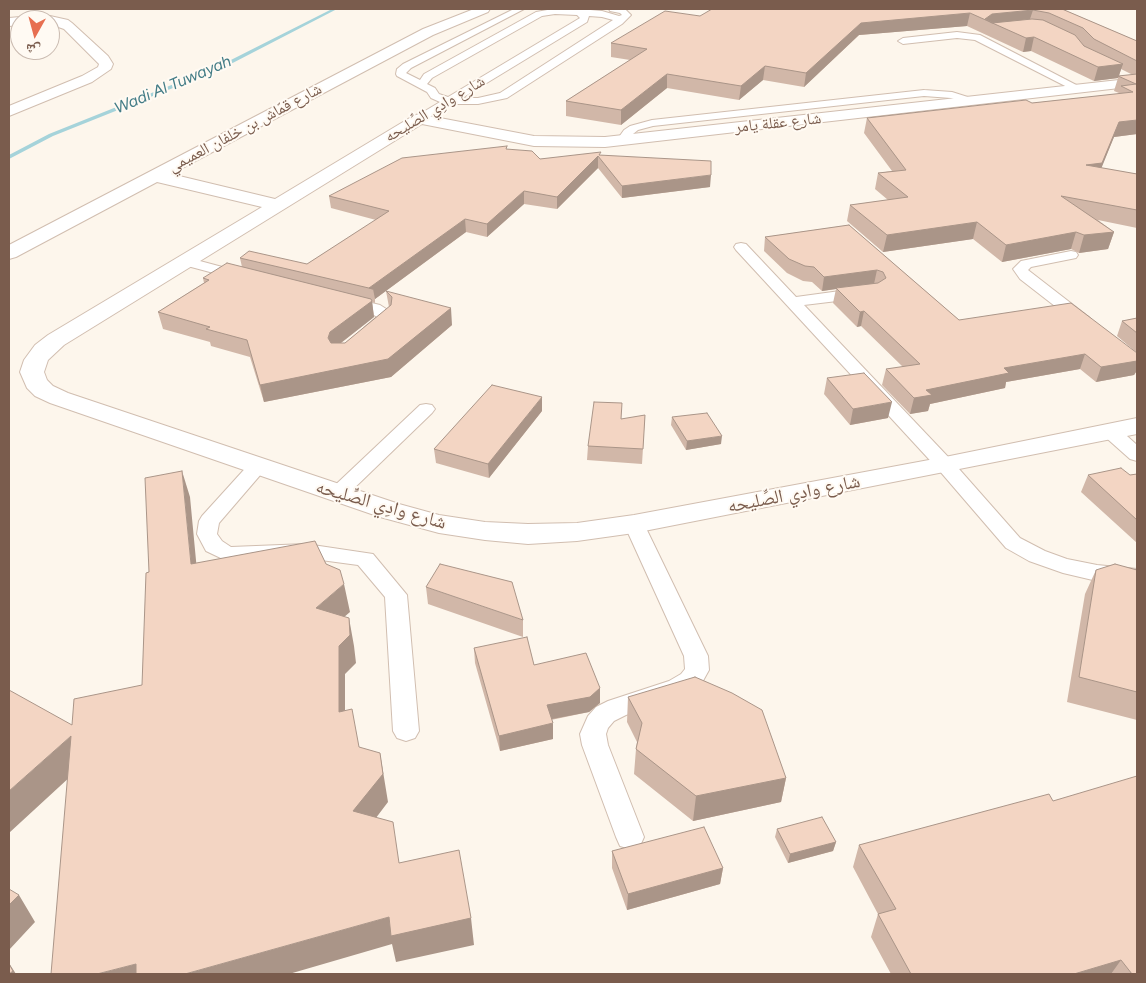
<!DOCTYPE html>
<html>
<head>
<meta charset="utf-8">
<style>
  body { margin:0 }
  #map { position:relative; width:1146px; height:983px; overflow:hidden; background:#fdf6ec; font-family:Figtree,"Noto Naskh Arabic",sans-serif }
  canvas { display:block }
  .frame { position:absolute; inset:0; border:10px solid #7a5c4d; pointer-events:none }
  .north { position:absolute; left:10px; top:10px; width:50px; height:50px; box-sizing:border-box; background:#fffaf3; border:1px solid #cabbb1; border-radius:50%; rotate:187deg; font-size:14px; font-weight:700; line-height:20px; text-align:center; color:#7a5c4d }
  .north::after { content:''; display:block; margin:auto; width:18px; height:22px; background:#e76f51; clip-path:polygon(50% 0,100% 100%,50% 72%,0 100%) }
</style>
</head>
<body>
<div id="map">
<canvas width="1146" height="983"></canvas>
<div class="frame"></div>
<div class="north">ش</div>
</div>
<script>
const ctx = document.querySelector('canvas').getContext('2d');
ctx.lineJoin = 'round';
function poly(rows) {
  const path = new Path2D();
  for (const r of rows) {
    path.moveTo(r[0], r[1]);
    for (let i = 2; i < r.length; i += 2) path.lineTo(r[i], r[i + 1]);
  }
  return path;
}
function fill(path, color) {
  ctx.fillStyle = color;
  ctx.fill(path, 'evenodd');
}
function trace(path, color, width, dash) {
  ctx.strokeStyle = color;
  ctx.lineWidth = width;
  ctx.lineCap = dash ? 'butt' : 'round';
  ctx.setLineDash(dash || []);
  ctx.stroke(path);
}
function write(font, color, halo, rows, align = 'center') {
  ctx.font = font + ' Figtree,"Noto Naskh Arabic",sans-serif';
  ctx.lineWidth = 4;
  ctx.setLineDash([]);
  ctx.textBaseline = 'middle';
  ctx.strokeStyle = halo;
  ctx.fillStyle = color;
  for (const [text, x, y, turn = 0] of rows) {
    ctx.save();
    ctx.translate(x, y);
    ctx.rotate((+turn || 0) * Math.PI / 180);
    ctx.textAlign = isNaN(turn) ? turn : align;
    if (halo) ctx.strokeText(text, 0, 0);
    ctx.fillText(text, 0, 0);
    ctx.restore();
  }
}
fill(poly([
  [332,9,337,9,223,68,53,136,9,159,9,155,49,134,219,66,332,9]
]), '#a5d3da');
const lane = poly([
  [514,9,524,9,411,68,406,73,420,80,424,74,536,12,553,9,579,9,602,11,619,16,622,15,620,13,610,11,609,9,625,9,631,15,622,24,507,98,478,104,451,104,423,121,415,121,413,119,415,117,440,102,431,98,427,92,397,76,396,74,397,69,403,64,514,9],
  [555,14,577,15,580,18,448,97,439,94,435,88,427,84,432,78,542,16,555,14],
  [589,16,602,17,613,20,500,93,478,98,462,98,587,22,589,16],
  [957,32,980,35,1084,89,1083,91,1075,91,975,40,957,38,903,44,898,41,903,38,957,32],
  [924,90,952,92,974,99,975,101,970,104,951,98,924,96,653,126,638,130,633,134,630,143,626,144,622,143,619,137,624,130,630,126,652,120,924,90],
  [741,243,746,244,796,297,862,288,867,290,870,293,867,296,862,298,804,305,952,461,1020,538,1045,551,1067,559,1097,565,1137,569,1137,585,1097,581,1063,573,1029,561,1006,548,938,469,736,250,734,247,736,244,741,243],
  [1071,251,1076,252,1078,255,1076,258,1031,267,1028,270,1090,318,1092,321,1090,324,1084,326,1078,324,1020,279,1013,269,1021,261,1071,251],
  [185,257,241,272,243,275,241,278,236,279,180,264,178,261,180,258,185,257],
  [347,297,380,305,391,312,393,315,392,320,376,334,364,334,362,331,364,328,377,317,369,312,341,305,339,302,341,299,347,297],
  [426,404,432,405,435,409,432,413,345,497,338,499,331,497,328,493,331,489,420,405,426,404],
  [1110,425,1117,427,1137,445,1137,461,1130,459,1103,435,1101,431,1103,427,1110,425],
  [258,460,265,462,268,466,219,523,217,534,222,541,231,547,306,544,373,554,407,595,419,731,415,738,406,741,397,738,393,731,385,597,358,565,306,558,227,561,206,551,197,534,199,521,202,516,251,462,258,460],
  [634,517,641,519,644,524,708,656,709,670,699,688,687,695,626,715,614,721,608,728,606,734,608,745,644,837,640,846,630,849,620,846,616,837,582,745,580,734,588,716,596,707,608,701,669,681,681,674,685,669,684,656,624,524,627,519,634,517]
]);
const street = poly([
  [474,9,490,9,488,12,433,35,171,174,275,199,413,116,419,114,534,136,605,137,1137,78,1137,86,605,147,534,146,422,124,64,345,48,360,44,372,47,380,53,386,68,393,399,504,439,515,485,522,528,524,577,523,634,515,945,457,1137,418,1137,434,634,533,577,541,528,544,485,540,439,533,380,517,50,403,35,396,27,388,20,372,24,360,35,345,48,335,262,207,157,182,16,257,9,259,9,245,423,29,474,9],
  [50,16,68,20,72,23,108,56,113,64,111,69,92,82,9,116,9,106,82,76,98,67,99,64,64,29,50,24,50,20,44,20,50,16],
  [20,17,26,20,20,20,20,25,9,26,9,18,20,17]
]);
trace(lane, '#d1beb0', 2);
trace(street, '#d1beb0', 2);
fill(lane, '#fff');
fill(street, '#fff');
fill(poly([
  [1062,9,1137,41,1137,134,1114,137,1101,168,1137,174,1137,228,1098,220,1114,232,1108,249,1079,253,1071,249,1002,262,973,239,883,252,847,221,850,205,888,200,875,189,878,173,892,171,864,133,867,118,1032,103,1118,94,1119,93,1114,91,1118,78,1094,81,1031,51,1023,52,967,26,859,35,804,87,763,80,739,100,667,88,621,125,566,116,566,101,630,60,611,57,611,43,700,16],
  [1121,69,1133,75,1119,76],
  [507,149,540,159,601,155,710,187,622,198,598,168,557,209,524,204,487,237,466,232,375,299,375,303,372,302,374,317,341,343,345,343,389,307,386,291,452,325,391,377,264,402,250,357,211,346,210,342,163,329,158,312,204,283,203,278,242,267,240,258,307,264,376,220,331,208,329,196],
  [849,225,959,320,1137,353,1117,336,1122,321,1137,318,1137,371,1136,372,1134,375,1096,382,1080,369,1006,382,1005,388,930,404,928,411,910,414,882,385,886,369,903,367,861,326,857,327,833,303,836,289,822,291,812,282,803,281,787,273,764,251,765,237],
  [827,378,888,418,850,425,824,394],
  [542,411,489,478,436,463,434,449],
  [645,415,642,464,587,460,588,446],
  [672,417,721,444,686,450,671,425],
  [1137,474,1137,543,1081,492,1088,475,1130,475],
  [1096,570,1137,570,1137,720,1067,702,1085,594],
  [426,587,523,620,523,637,428,604],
  [474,648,534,665,600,703,589,712,551,720,553,739,500,751,475,663],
  [628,697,786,778,781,802,693,821,634,774,636,749,637,742,627,722],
  [1053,801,1137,974,891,974,871,937,878,914,853,867,859,845],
  [777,829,836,842,833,851,788,863,775,837],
  [612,851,723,868,720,884,627,910,612,868]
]), '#d1b7a8');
fill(poly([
  [1033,10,1029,22,997,25,985,19,992,14],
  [970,13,967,26,859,35,804,87,806,73,861,23],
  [1034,37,1031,51,1023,52,1026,38],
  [1123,64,1118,78,1094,81,1098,67],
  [765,66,763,80,739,100,741,86],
  [667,74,667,88,621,125,621,110],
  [1137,120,1137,134,1114,137,1097,179,1086,165,1119,122],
  [598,156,598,168,557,209,557,197],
  [711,175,710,187,622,198,622,186],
  [524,191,524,204,487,237,487,224],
  [465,219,466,232,375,299,373,289,369,288],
  [977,222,973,239,883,252,887,235],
  [1076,232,1071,249,1002,262,1006,245],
  [1114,232,1108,249,1079,253,1084,235],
  [877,270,874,284,836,288,836,289,822,291,824,277],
  [372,301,374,317,333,349,328,338,330,332],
  [451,308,452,325,391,377,264,402,260,385],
  [864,311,861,326,857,327,860,312],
  [1085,354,1080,369,1006,382,1005,388,930,404,928,411,910,414,914,398,926,390,1004,368],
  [1137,357,1137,371,1136,372,1134,375,1096,382,1101,367],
  [542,397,542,411,489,478,488,464],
  [892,402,888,418,850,425,853,409],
  [722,436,721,444,686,450,687,441],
  [182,471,190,497,199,592,191,564],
  [344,584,350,612,322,636,316,608],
  [349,618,354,646,356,663,345,674,345,740,339,712,339,646],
  [600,688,600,703,589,712,547,720,547,705],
  [553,723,553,739,500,751,499,736],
  [71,736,84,764,9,833,9,791],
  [380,753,388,802,360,839,353,811],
  [786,778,781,802,693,821,696,796],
  [836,842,833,851,788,863,790,854],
  [723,868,720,884,627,910,628,894],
  [19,895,35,922,9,950,9,905],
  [389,917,471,918,474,945,396,962,392,944,289,974,185,974],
  [1121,960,1111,974,1074,974],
  [9,963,16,974,9,974],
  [136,964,142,974,97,974]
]), '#aa9588');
const building = poly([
  [712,9,1062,9,1137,41,1137,61,1094,39,1083,28,1049,13,1033,10,992,14,985,19,992,23,1032,19,1043,20,1075,35,1084,46,1123,64,1098,67,1034,37,1026,38,970,13,861,23,806,73,765,66,741,86,667,74,621,110,566,101,647,49,611,43,665,11,700,16,712,9],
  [1137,74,1137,120,1119,122,1102,163,1086,165,1137,174,1137,210,1061,196,1114,232,1084,235,1076,232,1006,245,977,222,887,235,850,205,908,197,878,173,906,170,867,118,1026,100,1032,103,1133,92,1121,86,1136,84,1118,76,1137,74],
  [507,146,506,149,532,151,540,159,601,152,599,155,711,161,711,175,622,186,598,156,557,197,524,191,487,224,465,219,369,288,373,289,240,258,249,251,307,264,389,211,329,196,402,158,507,146],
  [849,225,959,320,1071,303,1137,353,1137,361,1101,367,1085,354,1004,368,1009,373,926,390,932,395,914,398,886,369,920,364,864,311,860,312,836,288,878,283,886,278,883,272,877,270,824,277,814,267,805,266,789,259,765,237,849,225],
  [227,263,371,299,372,301,330,332,328,338,331,343,345,343,391,305,392,297,386,291,451,308,388,359,260,385,247,340,206,329,210,327,158,312,209,280,203,278,227,263],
  [1137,318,1137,333,1122,321,1137,318],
  [864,373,892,402,853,409,827,378,864,373],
  [492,385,542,397,488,464,434,449,492,385],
  [594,402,622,403,621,419,645,415,643,449,588,446,594,402],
  [707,413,722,436,687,441,672,417,707,413],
  [1121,468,1130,475,1137,474,1137,520,1088,475,1121,468],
  [182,471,191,564,315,541,326,564,340,570,344,584,316,608,349,618,350,635,339,646,339,712,352,709,359,747,380,753,383,774,353,811,393,822,399,863,459,850,471,918,391,936,389,917,185,974,136,974,136,964,97,974,51,974,71,736,9,791,9,690,72,725,74,699,142,685,146,573,149,572,145,478,182,471],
  [440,564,512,582,523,620,426,587,440,564],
  [1115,564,1137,570,1137,692,1079,677,1096,570,1115,564],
  [527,637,534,665,586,653,600,688,590,697,547,705,553,723,499,736,474,648,527,637],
  [695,677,732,693,762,710,786,778,696,796,636,749,642,723,628,697,695,677],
  [1137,776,1137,974,1132,974,1121,960,1074,974,911,974,878,914,896,909,859,845,1049,794,1053,801,1137,776],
  [822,817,836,842,790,854,777,829,822,817],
  [704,827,723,868,628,894,612,851,704,827],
  [9,889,19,895,9,905,9,889],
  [9,964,13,971,9,974,9,964]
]);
fill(building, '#f3d5c3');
trace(building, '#aa9588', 1);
write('italic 16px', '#437c86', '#fffaf3', [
  ["Wadi Al Tuwayah",173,85,-23]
]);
write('16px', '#7a5c4d', '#fffaf3', [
  ["شارع وادِي الصِّليحه",435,109,-31],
  ["شارع عقلة يامر",778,123,-6],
  ["شارع قمّاش بن خلفان العميمي",245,128,-28]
]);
write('19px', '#7a5c4d', '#fffaf3', [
  ["شارع وادِي الصِّليحه",794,494,-11],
  ["شارع وادِي الصِّليحه",381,505,16]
]);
</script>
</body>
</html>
